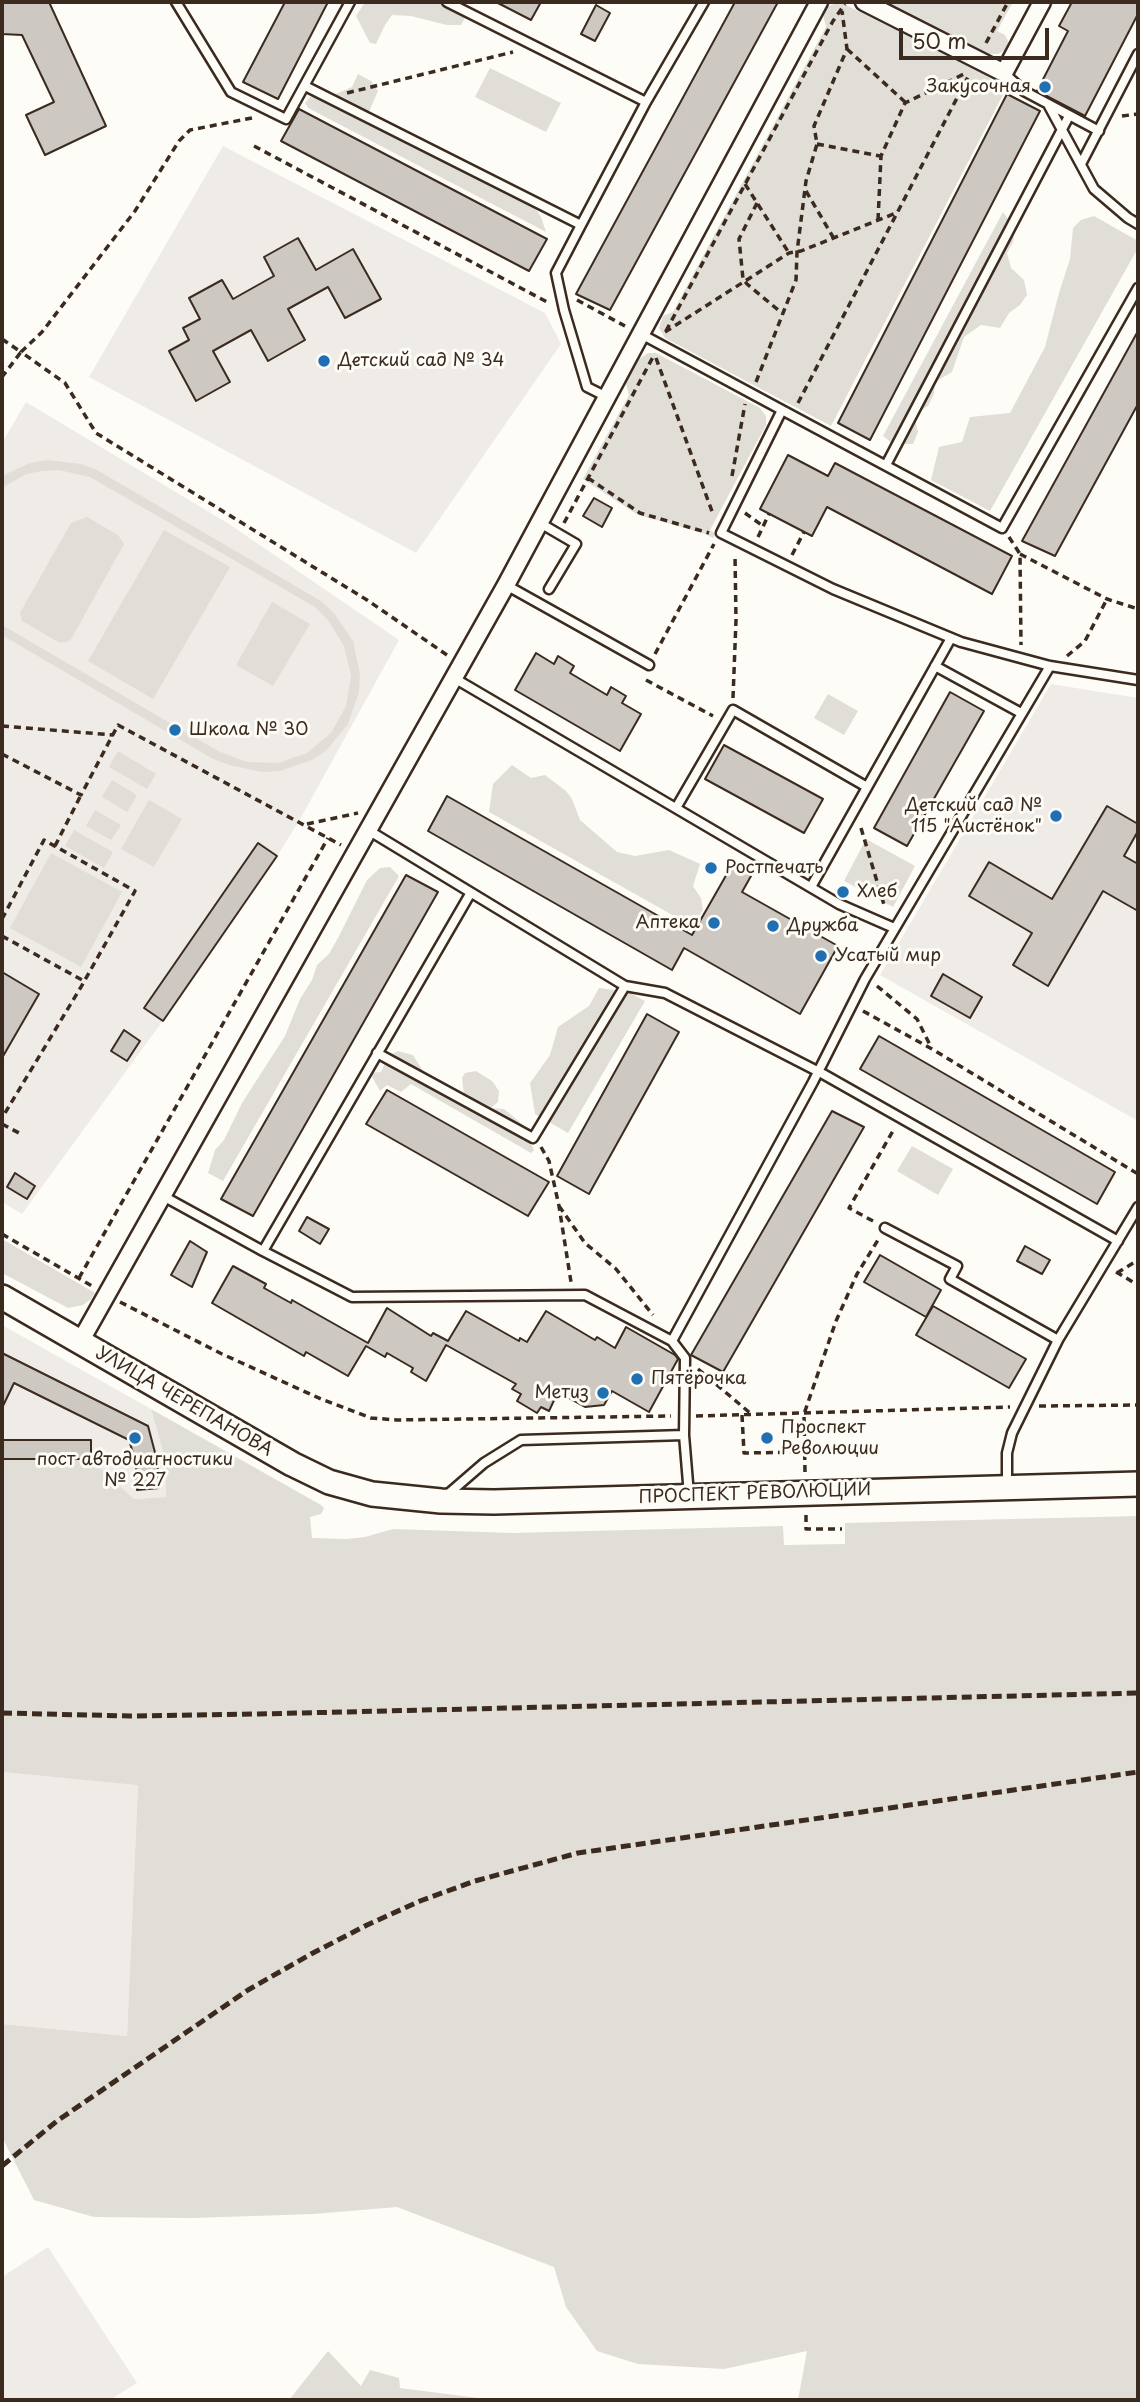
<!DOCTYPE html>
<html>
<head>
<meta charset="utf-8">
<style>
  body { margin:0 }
  #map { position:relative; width:1140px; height:2402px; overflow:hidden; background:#fdfcf7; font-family:"Playpen Sans",sans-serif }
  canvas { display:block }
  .frame { position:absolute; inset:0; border:4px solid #3b2a1e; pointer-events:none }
  .scale { position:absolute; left:899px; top:28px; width:150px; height:32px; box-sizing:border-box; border:4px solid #3b2a1e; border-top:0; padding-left:9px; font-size:21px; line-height:24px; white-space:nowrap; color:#3b2a1e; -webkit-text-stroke:5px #fdfcf7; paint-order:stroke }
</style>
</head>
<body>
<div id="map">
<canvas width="1140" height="2402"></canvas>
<div class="frame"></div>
<div class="scale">50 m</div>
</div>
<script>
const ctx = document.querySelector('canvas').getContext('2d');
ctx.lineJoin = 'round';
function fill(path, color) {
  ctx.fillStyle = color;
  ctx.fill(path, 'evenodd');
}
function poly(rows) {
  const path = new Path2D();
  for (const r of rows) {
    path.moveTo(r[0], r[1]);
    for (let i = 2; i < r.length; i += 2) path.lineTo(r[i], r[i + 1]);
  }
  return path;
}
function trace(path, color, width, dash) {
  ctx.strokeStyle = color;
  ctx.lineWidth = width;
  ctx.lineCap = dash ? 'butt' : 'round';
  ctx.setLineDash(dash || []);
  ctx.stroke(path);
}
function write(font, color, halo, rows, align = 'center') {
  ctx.font = font + ' "Playpen Sans",sans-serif';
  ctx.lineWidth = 6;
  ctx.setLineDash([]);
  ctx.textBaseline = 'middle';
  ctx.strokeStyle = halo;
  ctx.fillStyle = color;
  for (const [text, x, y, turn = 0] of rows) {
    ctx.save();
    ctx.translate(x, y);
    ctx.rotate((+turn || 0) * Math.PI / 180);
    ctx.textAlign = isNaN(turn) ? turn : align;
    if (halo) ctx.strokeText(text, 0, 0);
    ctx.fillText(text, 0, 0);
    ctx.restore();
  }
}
fill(poly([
  [223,146,545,313,561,344,416,553,89,377],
  [26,402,229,524,399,640,299,821,277,856,159,1026,22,1214,2,1202,2,443],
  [1051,684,1138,698,1138,1121,880,975],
  [2,1325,151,1409,166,1462,166,1497,134,1499,91,1459,2,1459],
  [2,1772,138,1784,127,2036,2,2024],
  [48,2247,137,2383,110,2400,2,2400,2,2277]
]), '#efece7');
fill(poly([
  [365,2,440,2,466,16,461,25,447,25,411,16,392,15,385,25,376,44,370,43,356,16],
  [840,2,985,75,1006,89,831,426,665,338,659,328,663,316,673,312,826,27,823,15,829,6],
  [885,2,1013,2,997,31,1005,35,1009,43,1005,50,998,54,988,54],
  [490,68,561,103,546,132,475,97],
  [358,74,371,81,378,91,365,121,534,206,541,217,546,232,308,108,305,103,311,96,336,94,352,87],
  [1003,212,1015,229,1013,242,1007,253,1011,268,1024,280,1027,295,1020,305,1009,313,1000,328,981,325,964,337,952,372,935,382,934,394,928,406,914,415,918,432,913,444,893,444,883,436],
  [1094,216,1138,241,1138,248,990,511,931,480,939,447,962,442,970,417,1010,413,1045,347,1059,293,1070,259,1073,228,1081,220],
  [648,353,656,353,760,408,766,416,766,425,710,530,716,534,713,538,703,533,638,515,583,479,629,395,626,384,639,359],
  [47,460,81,464,97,470,321,601,334,613,353,641,360,674,359,692,348,724,326,751,312,760,280,771,262,772,229,765,213,759,2,635,2,625,218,751,247,762,278,763,307,753,331,733,346,706,351,676,344,646,328,620,315,607,90,477,59,470,42,471,26,474,2,488,2,476,30,463],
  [87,517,118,535,124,544,70,641,60,643,22,621,20,613,71,523],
  [164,530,230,567,153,699,88,661],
  [272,602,310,624,273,686,236,665],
  [828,694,858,711,844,735,814,718],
  [118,751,156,774,147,789,109,767],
  [512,765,531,778,545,775,566,791,572,799,580,820,617,852,635,856,669,850,700,864,693,886,701,898,703,910,692,926,489,812,493,784],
  [112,780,137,795,127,812,102,797],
  [149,800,182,819,154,867,121,849],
  [95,810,121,825,111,840,86,826],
  [74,830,113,852,104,868,65,846],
  [866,839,915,866,893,907,844,881],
  [51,853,122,892,81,967,10,928],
  [390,867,399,876,223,1181,208,1173,215,1150,224,1140,242,1103,285,1036,300,999,312,980,317,965,329,954,338,938,367,880,380,868],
  [599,988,628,992,645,1001,568,1133,535,1114,530,1083,550,1055,558,1027,589,1006],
  [398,1051,413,1055,425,1074,444,1085,455,1102,464,1095,462,1078,465,1073,476,1071,492,1081,499,1091,498,1102,491,1108,504,1109,522,1124,534,1150,531,1153,411,1084,401,1092,387,1085,380,1091,370,1073,381,1072,389,1055],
  [912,1146,953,1169,938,1195,897,1171],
  [2,1239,95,1293,91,1299,83,1305,68,1308,2,1273],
  [151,1409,321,1505,324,1508,321,1514,310,1517,312,1538,346,1539,365,1537,393,1529,513,1533,783,1526,784,1545,845,1544,845,1523,1138,1516,1138,2400,798,2400,807,2351,724,2369,638,2364,597,2351,566,2307,554,2267,397,2207,314,2214,192,2218,94,2217,34,2200,3,2139,2,2024,127,2036,138,1785,2,1772,2,1459,91,1459,134,1499,166,1497,166,1462],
  [328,2351,361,2386,370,2370,399,2378,400,2388,478,2398,477,2400,289,2400]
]), '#e1ded7');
const building = poly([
  [2,2,49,2,106,126,45,155,26,115,54,102,22,35,2,34,2,2],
  [285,2,328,2,278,99,243,82,285,2],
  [496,2,541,2,531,20,496,2],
  [735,2,778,2,610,310,576,294,735,2],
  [1072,2,1138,2,1138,14,1085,116,1037,91,1068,31,1059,26,1072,2],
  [596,5,610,13,595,41,581,34,596,5],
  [1007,94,1040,111,870,440,838,423,1007,94],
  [299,109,547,239,529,271,281,141,299,109],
  [298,238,316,270,353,249,381,299,345,318,328,287,288,309,305,340,268,361,251,330,213,351,230,382,196,401,169,351,189,340,183,328,200,319,189,298,222,280,233,299,274,276,264,257,298,238],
  [1138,331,1138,404,1055,556,1022,541,1138,331],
  [788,455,828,476,835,463,1012,556,992,594,827,507,812,536,760,509,788,455],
  [594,498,612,508,602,527,583,516,594,498],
  [536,653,554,664,558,656,574,666,570,673,607,695,611,687,626,696,622,703,641,714,620,751,515,690,536,653],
  [950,692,984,711,907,846,874,828,950,692],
  [724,745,823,799,804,833,705,779,724,745],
  [447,796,692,935,732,865,751,876,742,892,838,946,800,1014,684,948,672,970,428,831,447,796],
  [1107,806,1138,824,1138,831,1124,856,1138,864,1138,911,1103,891,1048,986,1013,965,1032,933,969,896,989,862,1052,899,1107,806],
  [258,843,277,856,163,1021,144,1008,258,843],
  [406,875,438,892,253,1216,221,1199,406,875],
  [2,972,39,994,2,1058,2,972],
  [943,974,982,997,970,1018,931,996,943,974],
  [647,1014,679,1032,589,1194,557,1176,647,1014],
  [124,1030,140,1041,127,1061,111,1051,124,1030],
  [879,1036,1115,1172,1097,1204,860,1069,879,1036],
  [387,1090,549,1182,528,1216,366,1124,387,1090],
  [832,1111,864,1127,723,1372,691,1355,832,1111],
  [15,1173,35,1186,27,1199,7,1187,15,1173],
  [307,1217,329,1229,320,1244,299,1231,307,1217],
  [190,1241,207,1252,192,1287,171,1275,190,1241],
  [1025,1246,1050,1260,1042,1274,1017,1261,1025,1246],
  [880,1255,941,1290,926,1317,864,1282,880,1255],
  [233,1266,266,1284,264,1288,291,1303,292,1300,368,1343,387,1308,431,1336,433,1333,448,1341,466,1311,519,1341,520,1338,527,1342,546,1311,595,1340,597,1337,615,1348,626,1327,675,1355,678,1359,649,1412,612,1391,604,1405,585,1407,558,1392,549,1411,541,1407,537,1413,517,1401,521,1394,512,1389,516,1384,446,1345,426,1381,411,1372,413,1368,387,1353,385,1357,366,1346,348,1376,306,1352,304,1356,212,1303,233,1266],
  [933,1306,1026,1359,1009,1388,916,1335,933,1306],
  [2,1353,148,1426,157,1460,159,1488,137,1490,136,1463,129,1440,14,1383,2,1408,2,1353],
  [2,1440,91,1440,91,1459,2,1459,2,1440]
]);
fill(building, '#cdc8c2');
trace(building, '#3b2a1e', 2);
const service = poly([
  [176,2,231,92,286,119,350,2],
  [447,2,646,102,704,2],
  [1004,73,1024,91,1099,131],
  [305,86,581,225,556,273,564,310,587,387,607,397],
  [1049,106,1094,189,1128,218,1138,224],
  [1081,164,1138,54],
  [581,225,646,102],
  [1138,288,1002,528,782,410,721,533,833,589,961,642,1050,666,1138,680],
  [641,334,782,410],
  [886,465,1069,116],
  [540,523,576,544,549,589],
  [506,585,649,665],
  [935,666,1021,713],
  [454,678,839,904,894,928],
  [676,808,733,710,867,787],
  [368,830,625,986,665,993,823,1074,1118,1241],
  [811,887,951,638],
  [377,1053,533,1138,625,986],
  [163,1196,263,1251,470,894],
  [885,1228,957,1266,950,1279,1058,1340],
  [263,1251,352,1297,585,1295,672,1341],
  [1007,1485,1007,1453,1012,1433,1058,1340,1138,1207],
  [447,1495,484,1463,521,1440,684,1435],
  [689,1495,684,1435,685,1358,672,1341,813,1082,865,979,1050,666]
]);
const minor = poly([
  [864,2,1004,73,1042,2],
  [80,1342,506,585,819,2]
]);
const secondary = poly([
  [2,1297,292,1464,329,1482,372,1494,441,1501,494,1502,1138,1484]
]);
trace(service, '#3b2a1e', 13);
trace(minor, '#3b2a1e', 21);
trace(secondary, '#3b2a1e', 28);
trace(poly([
  [986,43,1008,2],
  [847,49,905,102],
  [347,93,513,52],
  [1122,116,1138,114],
  [252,118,190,130,179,141,135,211,42,332,21,352,65,383,96,433,367,600,447,655],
  [817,144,880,156],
  [254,146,549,303],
  [745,184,789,253],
  [806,191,833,237],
  [757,203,739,239,743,279,747,284,783,314],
  [878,220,881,156,905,103,966,73],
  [577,300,625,326],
  [666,331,833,21,845,4],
  [665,332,789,253,801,251,896,213],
  [2,339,21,352,2,377],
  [656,358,713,514],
  [756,382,796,280,797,252,806,181,817,144,814,126,847,49,842,11],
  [798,403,969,75],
  [732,476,745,404],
  [588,478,640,513,709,533],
  [745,513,763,526],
  [564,523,653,357],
  [758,537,769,514],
  [1009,537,1020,554,1021,645],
  [1020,554,1107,599,1138,609],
  [792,555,804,532],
  [655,654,714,544],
  [1067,656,1085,641,1107,599],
  [646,680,713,716],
  [733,698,736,620,735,555],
  [2,726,113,735],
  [2,754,81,795,118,725,341,845],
  [307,824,358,813],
  [861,828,885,908],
  [55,846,81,795],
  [2,919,44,840,135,891,81,987,2,1118],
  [2,936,84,981],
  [877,986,917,1019,931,1047],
  [863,1011,932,1049,1138,1174],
  [2,1124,19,1133],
  [541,1147,549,1161,559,1206,571,1282],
  [559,1206,585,1243,616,1269,653,1315],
  [873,1221,849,1208,894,1129],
  [2,1234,92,1286],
  [1116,1272,1138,1285],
  [1117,1273,1138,1260],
  [79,1278,328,838],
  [120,1302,222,1354,321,1399,371,1418,397,1420,671,1416],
  [698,1369,750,1413],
  [1039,1406,1138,1405],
  [742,1415,744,1453,805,1452],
  [696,1416,1010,1407],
  [805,1472,804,1414,836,1321,857,1274,878,1240],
  [806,1515,806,1529,842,1529]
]), '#3b2a1e', 3.5, [7, 5]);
trace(service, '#fdfcf7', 8);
trace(minor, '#fdfcf7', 16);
trace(secondary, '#fdfcf7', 23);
trace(poly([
  [2,1713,130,1716,259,1714,1138,1693],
  [2,2166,57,2121,248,1990,311,1954,367,1925,420,1901,475,1881,578,1853,1138,1772]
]), '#3b2a1e', 5, [10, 5]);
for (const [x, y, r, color] of [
  [1045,87,7,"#1f6fb2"],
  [324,361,7,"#1f6fb2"],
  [175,730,7,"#1f6fb2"],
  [1056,816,7,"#1f6fb2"],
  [711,868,7,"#1f6fb2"],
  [843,892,7,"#1f6fb2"],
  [714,923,7,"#1f6fb2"],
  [773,926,7,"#1f6fb2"],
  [821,956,7,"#1f6fb2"],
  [637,1379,7,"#1f6fb2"],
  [603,1393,7,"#1f6fb2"],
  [135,1438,7,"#1f6fb2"],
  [767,1438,7,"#1f6fb2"]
]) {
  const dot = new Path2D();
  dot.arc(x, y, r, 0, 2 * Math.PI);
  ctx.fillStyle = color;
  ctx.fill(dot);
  trace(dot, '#fdfcf7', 2.5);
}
write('18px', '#3b2a1e', '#fdfcf7', [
  ["Закусочная",1031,87,"right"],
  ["Детский сад № 34",338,361],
  ["Школа № 30",189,730],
  ["Детский сад №",1042,806,"right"],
  ["115 \"Аистёнок\"",1042,827,"right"],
  ["Ростпечать",725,868],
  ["Хлеб",857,892],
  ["Аптека",700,923,"right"],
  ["Дружба",787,926],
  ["Усатый мир",835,956],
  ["Пятёрочка",651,1379],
  ["Метиз",589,1393,"right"],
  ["Проспект",781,1428],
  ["Революции",781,1449],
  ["пост автодиагностики",135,1460,"center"],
  ["№ 227",135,1481,"center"]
], 'left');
write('18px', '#3b2a1e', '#fdfcf7', [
  ["УЛИЦА ЧЕРЕПАНОВА",184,1402,30],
  ["ПРОСПЕКТ РЕВОЛЮЦИИ",755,1494,-2]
]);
</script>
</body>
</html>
